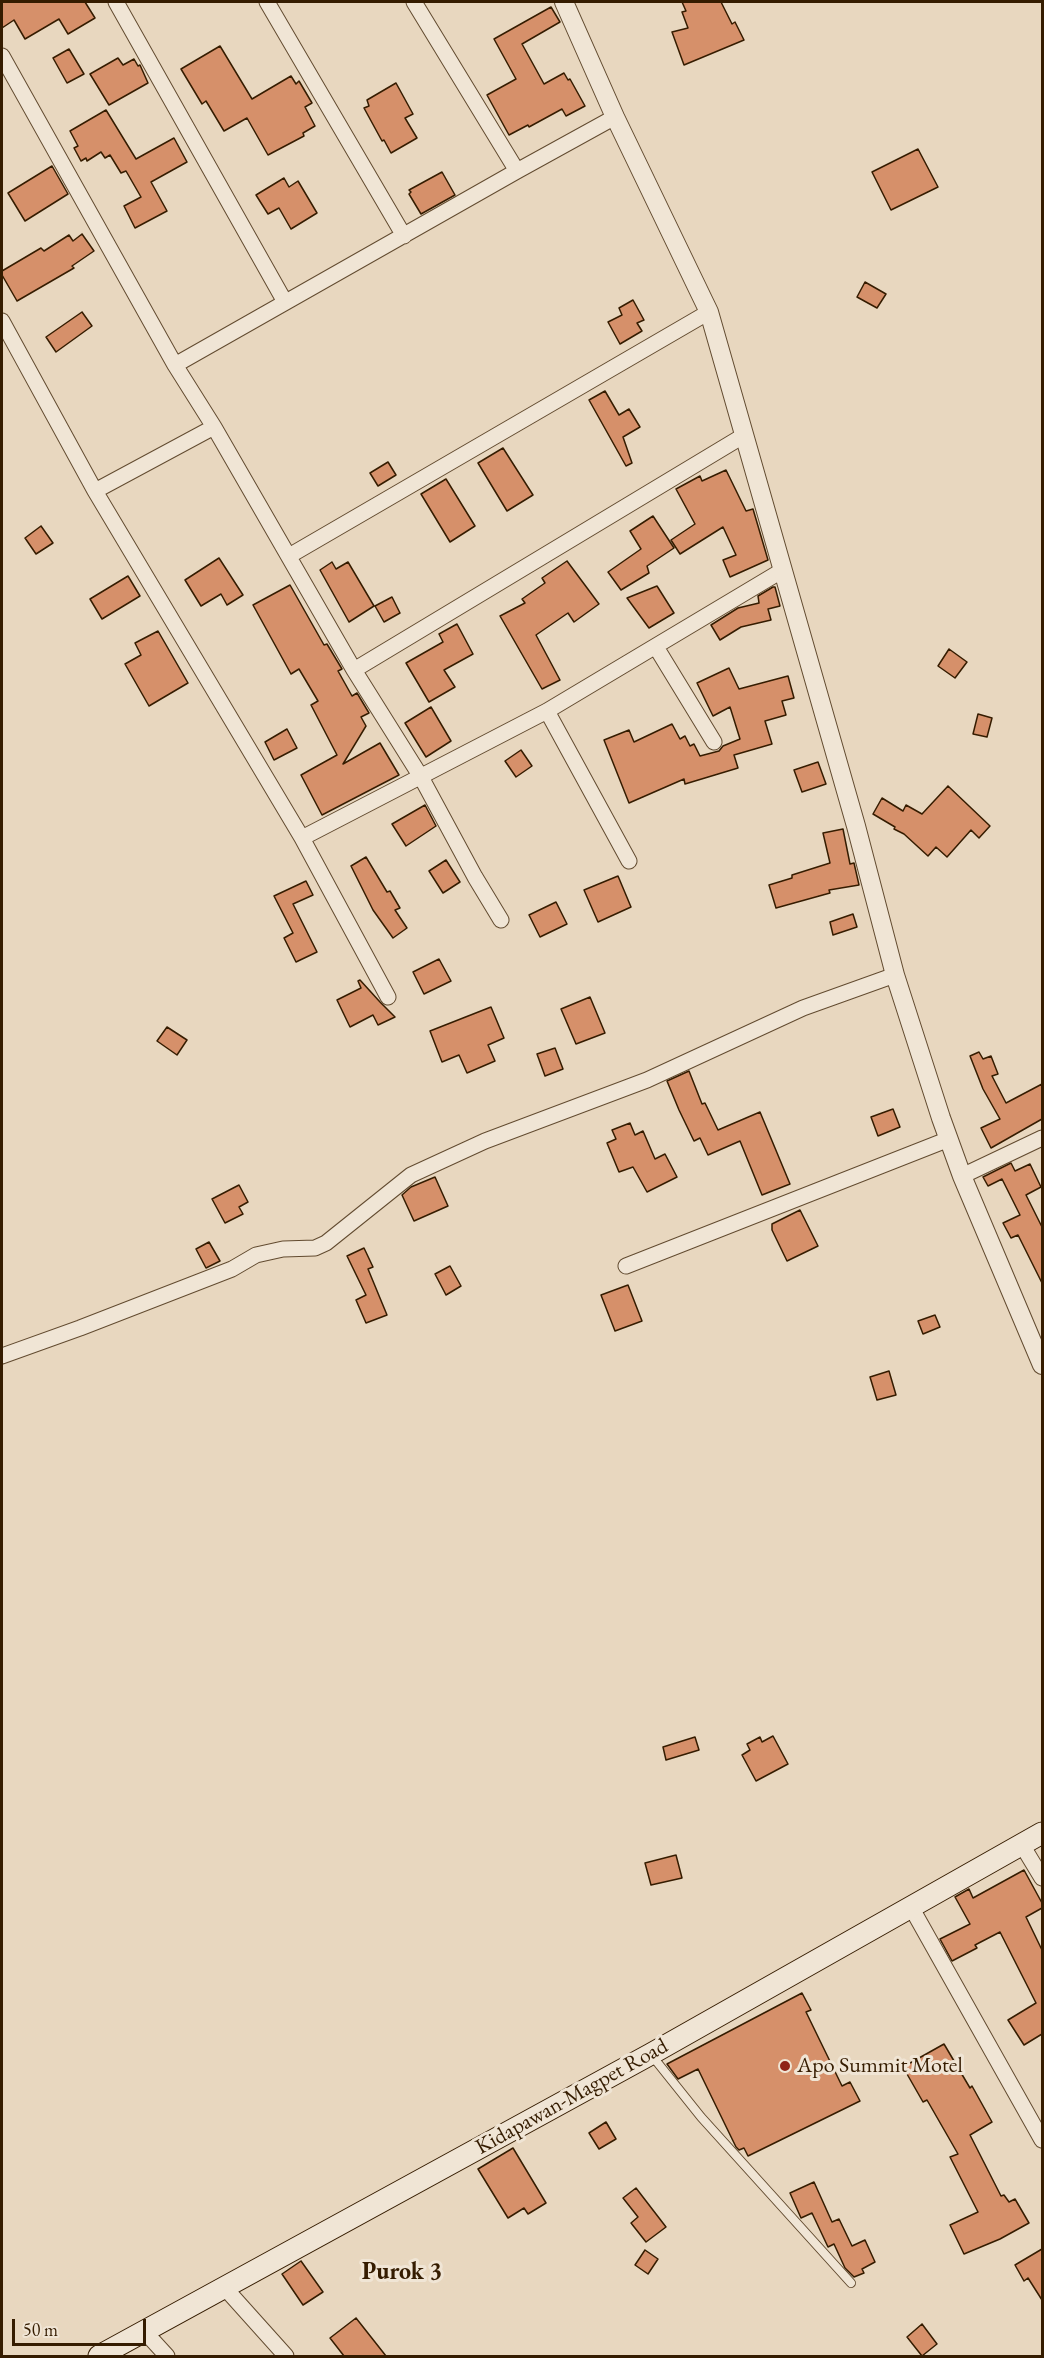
<!DOCTYPE html>
<html>
<head>
<meta charset="utf-8">
<style>
  body { margin:0 }
  #map { position:relative; width:1044px; height:2358px; overflow:hidden; background:#e8d7bf; font-family:"EB Garamond",serif }
  canvas { display:block }
  .frame { position:absolute; inset:0; border:3px solid #351c00; pointer-events:none }
  .scale { position:absolute; left:12px; top:2319px; width:134px; height:27px; box-sizing:border-box; border:3px solid #351c00; border-top:0; padding-left:8px; font-size:18px; line-height:21px; white-space:nowrap; color:#351c00; -webkit-text-stroke:4px #f0e5d5; paint-order:stroke }
</style>
</head>
<body>
<div id="map">
<canvas width="1044" height="2358"></canvas>
<div class="frame"></div>
<div class="scale">50 m</div>
</div>
<script>
const ctx = document.querySelector('canvas').getContext('2d');
ctx.lineJoin = 'round';
function fill(path, color) {
  ctx.fillStyle = color;
  ctx.fill(path, 'evenodd');
}
function poly(rows) {
  const path = new Path2D();
  for (const r of rows) {
    path.moveTo(r[0], r[1]);
    for (let i = 2; i < r.length; i += 2) path.lineTo(r[i], r[i + 1]);
  }
  return path;
}
function trace(path, color, width, dash) {
  ctx.strokeStyle = color;
  ctx.lineWidth = width;
  ctx.lineCap = dash ? 'butt' : 'round';
  ctx.setLineDash(dash || []);
  ctx.stroke(path);
}
function write(font, color, halo, rows, align = 'center') {
  ctx.font = font + ' "EB Garamond",serif';
  ctx.lineWidth = 6;
  ctx.setLineDash([]);
  ctx.textBaseline = 'middle';
  ctx.strokeStyle = halo;
  ctx.fillStyle = color;
  for (const [text, x, y, turn = 0] of rows) {
    ctx.save();
    ctx.translate(x, y);
    ctx.rotate((+turn || 0) * Math.PI / 180);
    ctx.textAlign = isNaN(turn) ? turn : align;
    if (halo) ctx.strokeText(text, 0, 0);
    ctx.fillText(text, 0, 0);
    ctx.restore();
  }
}
const building = poly([
  [2,2,85,2,95,18,68,34,59,19,25,39,14,20,2,28,2,2],
  [682,2,721,2,732,24,735,22,744,40,684,65,672,32,688,28,682,12,686,11,682,2],
  [551,7,560,22,522,44,544,84,564,73,568,80,570,79,585,106,566,116,562,109,529,127,528,125,509,135,487,95,516,79,494,39,551,7],
  [220,46,252,99,291,76,296,84,299,81,312,103,305,107,315,126,303,133,304,136,268,155,247,118,224,131,206,101,202,104,181,69,220,46],
  [69,49,84,74,67,83,53,58,69,49],
  [118,58,123,65,134,59,138,66,140,65,148,83,109,105,90,74,118,58],
  [396,83,413,114,405,118,417,138,391,153,384,140,382,141,364,108,369,106,367,100,396,83],
  [106,110,136,159,174,138,187,162,151,182,167,211,135,228,124,206,141,197,126,171,121,173,110,155,105,158,101,152,87,161,86,158,81,161,74,148,78,146,70,131,106,110],
  [918,149,938,187,891,210,872,172,918,149],
  [52,166,68,194,25,221,8,193,52,166],
  [442,172,455,195,421,214,409,194,411,192,409,190,442,172],
  [284,178,289,187,298,181,317,213,291,229,279,208,268,214,256,195,284,178],
  [82,234,94,251,72,266,74,268,17,301,2,275,2,271,41,248,44,251,69,235,73,241,82,234],
  [865,282,886,294,877,308,857,297,865,282],
  [633,300,644,320,637,323,642,331,620,344,608,322,622,315,619,308,633,300],
  [82,312,92,326,56,352,46,337,82,312],
  [605,391,619,415,629,409,640,427,623,437,632,463,626,466,589,400,605,391],
  [503,448,533,495,507,511,478,463,503,448],
  [388,462,396,475,378,486,370,473,388,462],
  [726,470,746,511,753,509,768,560,730,577,723,560,736,555,723,527,680,554,671,540,695,524,676,489,700,476,702,481,726,470],
  [446,479,475,526,450,542,421,494,446,479],
  [653,516,674,548,647,566,649,573,621,590,608,572,641,549,630,531,653,516],
  [41,526,53,543,36,554,25,538,41,526],
  [219,558,243,595,227,605,221,594,201,606,185,580,219,558],
  [567,561,599,604,574,622,568,613,536,635,560,680,542,689,500,616,525,603,522,599,545,583,542,578,567,561],
  [332,562,336,569,348,562,374,606,349,622,320,570,332,562],
  [128,576,140,596,102,619,90,599,128,576],
  [290,585,324,645,327,644,342,669,338,671,352,696,357,693,369,713,361,717,366,726,343,764,380,743,399,775,322,815,301,775,337,755,311,705,318,701,299,669,291,674,253,605,290,585],
  [657,586,674,613,649,628,627,598,657,586],
  [773,587,775,587,780,606,768,609,771,620,741,627,720,640,711,625,738,608,759,603,758,596,773,587],
  [392,597,400,613,384,622,375,606,392,597],
  [457,624,473,654,444,670,455,687,429,702,406,663,443,642,439,634,457,624],
  [158,631,188,683,149,706,125,664,141,655,135,643,158,631],
  [949,649,967,662,955,678,938,666,949,649],
  [729,668,739,689,788,676,794,698,782,701,786,715,765,721,772,744,734,755,738,768,685,784,684,779,629,803,604,740,629,730,634,742,672,724,680,739,685,736,690,746,694,744,700,756,719,751,723,746,740,739,730,707,713,716,697,683,729,668],
  [431,707,451,741,426,757,405,723,431,707],
  [978,714,992,718,987,737,973,734,978,714],
  [287,729,297,748,274,760,265,742,287,729],
  [521,750,532,766,516,777,505,761,521,750],
  [818,762,826,784,802,792,794,770,818,762],
  [948,786,990,826,979,838,971,830,947,857,936,847,928,856,904,834,894,829,895,827,873,814,882,798,903,811,906,805,922,814,948,786],
  [425,805,436,826,406,846,392,824,425,805],
  [843,829,850,864,854,863,859,885,829,890,830,893,776,908,769,885,792,878,792,875,830,863,823,833,843,829],
  [366,857,387,892,390,891,400,908,395,910,407,928,393,938,373,910,351,866,366,857],
  [446,860,460,882,443,893,429,871,446,860],
  [618,876,631,907,598,922,584,890,618,876],
  [306,881,313,895,293,904,317,952,296,962,284,938,293,933,274,896,306,881],
  [556,902,567,924,540,937,529,915,556,902],
  [853,914,857,927,833,935,830,922,853,914],
  [439,959,451,981,424,994,413,972,439,959],
  [360,980,380,1002,395,1017,378,1025,373,1015,350,1027,337,1000,361,988,358,981,360,980],
  [590,997,605,1033,576,1044,561,1009,590,997],
  [491,1007,504,1038,488,1045,495,1061,467,1073,459,1055,442,1062,430,1031,491,1007],
  [167,1027,187,1040,177,1055,157,1041,167,1027],
  [555,1048,563,1069,545,1076,537,1054,555,1048],
  [979,1052,983,1059,991,1056,998,1074,992,1076,1006,1103,1042,1084,1042,1119,991,1148,981,1128,1000,1119,983,1089,970,1056,979,1052],
  [689,1071,702,1104,705,1103,718,1130,760,1112,790,1184,762,1195,740,1141,708,1155,700,1138,694,1141,679,1110,667,1081,689,1071],
  [893,1109,900,1127,878,1136,871,1117,893,1109],
  [630,1123,635,1135,643,1131,655,1159,665,1154,677,1177,647,1192,633,1167,619,1172,607,1143,616,1139,612,1130,630,1123],
  [1011,1163,1015,1171,1030,1164,1041,1187,1026,1195,1042,1227,1042,1283,1018,1235,1011,1238,1003,1223,1020,1215,1002,1179,988,1186,983,1177,1011,1163],
  [435,1177,448,1206,414,1221,402,1195,411,1187,435,1177],
  [239,1185,248,1202,239,1207,243,1214,225,1223,212,1199,239,1185],
  [800,1210,818,1246,787,1261,772,1230,772,1224,800,1210],
  [209,1242,220,1261,206,1268,196,1249,209,1242],
  [364,1248,373,1267,368,1269,387,1315,366,1323,356,1300,366,1295,347,1256,364,1248],
  [450,1266,461,1286,446,1295,435,1274,450,1266],
  [628,1285,642,1321,615,1331,601,1295,628,1285],
  [935,1315,940,1327,923,1334,918,1321,935,1315],
  [889,1371,896,1395,877,1400,870,1377,889,1371],
  [773,1736,788,1764,756,1781,742,1755,750,1750,747,1744,760,1737,762,1742,773,1736],
  [695,1737,699,1750,666,1760,663,1747,695,1737],
  [676,1855,682,1878,651,1885,645,1863,676,1855],
  [1024,1870,1042,1903,1042,1908,1026,1917,1042,1950,1042,2034,1024,2045,1008,2020,1036,2003,1000,1932,975,1945,977,1948,952,1961,940,1939,970,1924,955,1897,969,1889,973,1898,1024,1870],
  [802,1993,811,2010,806,2012,842,2086,850,2082,860,2101,748,2156,744,2148,739,2150,736,2147,698,2069,678,2079,667,2064,802,1993],
  [944,2044,970,2088,972,2086,992,2122,970,2135,1001,2196,1004,2195,1009,2202,1015,2199,1029,2223,1000,2239,964,2254,950,2225,978,2212,950,2157,958,2154,927,2100,923,2102,903,2067,944,2044],
  [606,2122,616,2139,599,2149,589,2133,606,2122],
  [513,2148,546,2203,528,2214,524,2208,508,2218,478,2169,513,2148],
  [814,2182,832,2222,839,2219,852,2246,865,2240,875,2262,862,2269,864,2273,854,2277,845,2268,834,2244,828,2247,812,2213,801,2218,790,2193,814,2182],
  [636,2188,666,2227,646,2242,631,2223,638,2217,623,2198,636,2188],
  [1042,2249,1042,2300,1028,2278,1024,2281,1015,2265,1042,2249],
  [645,2250,658,2259,648,2274,635,2265,645,2250],
  [301,2261,323,2292,303,2305,282,2274,301,2261],
  [356,2318,386,2356,344,2356,330,2338,356,2318],
  [922,2324,937,2344,922,2356,907,2337,922,2324]
]);
fill(building, '#d6906a');
trace(building, '#351c00', 1.5);
const service = poly([
  [653,2057,701,2117,851,2283]
]);
const minor = poly([
  [116,2,285,302],
  [267,2,404,236],
  [414,2,517,171],
  [2,56,175,365,214,427,354,670,421,777,475,877,501,920],
  [2,321,95,491,302,838,388,997],
  [175,365,517,171,615,117],
  [95,491,214,427],
  [289,556,709,312],
  [656,647,714,742],
  [354,670,743,436],
  [547,711,629,861],
  [302,838,547,711,783,570],
  [962,1176,1042,1138],
  [626,1266,949,1139],
  [2,1356,80,1328,232,1269,256,1255,283,1249,315,1248,326,1243,411,1175,485,1141,647,1080,803,1008,895,975],
  [1022,1845,1042,1878],
  [911,1907,1042,2140],
  [225,2288,286,2356],
  [145,2332,167,2356]
]);
const tertiary = poly([
  [564,2,615,117,709,312,856,826,895,975,941,1118,962,1176,1042,1365]
]);
const secondary = poly([
  [99,2356,651,2054,1042,1833]
]);
trace(service, '#624b30', 10);
trace(minor, '#624b30', 17);
trace(tertiary, '#624b30', 20);
trace(secondary, '#351c00', 23);
trace(service, '#f0e5d5', 8);
trace(minor, '#f0e5d5', 15);
trace(tertiary, '#f0e5d5', 18);
trace(secondary, '#f0e5d5', 21);
for (const [x, y, r, color] of [
  [785,2066,6,"#8f2418"]
]) {
  const dot = new Path2D();
  dot.arc(x, y, r, 0, 2 * Math.PI);
  ctx.fillStyle = color;
  ctx.fill(dot);
  trace(dot, '#f0e5d5', 2);
}
write('22px', '#351c00', '#f0e5d5', [
  ["Apo Summit Motel",797,2066]
], 'left');
write('22px', '#351c00', '#f0e5d5', [
  ["Kidapawan-Magpet Road",572,2097,-29]
]);
write('bold 24px', '#351c00', '#f0e5d5', [
  ["Purok 3",402,2272]
]);
</script>
</body>
</html>
